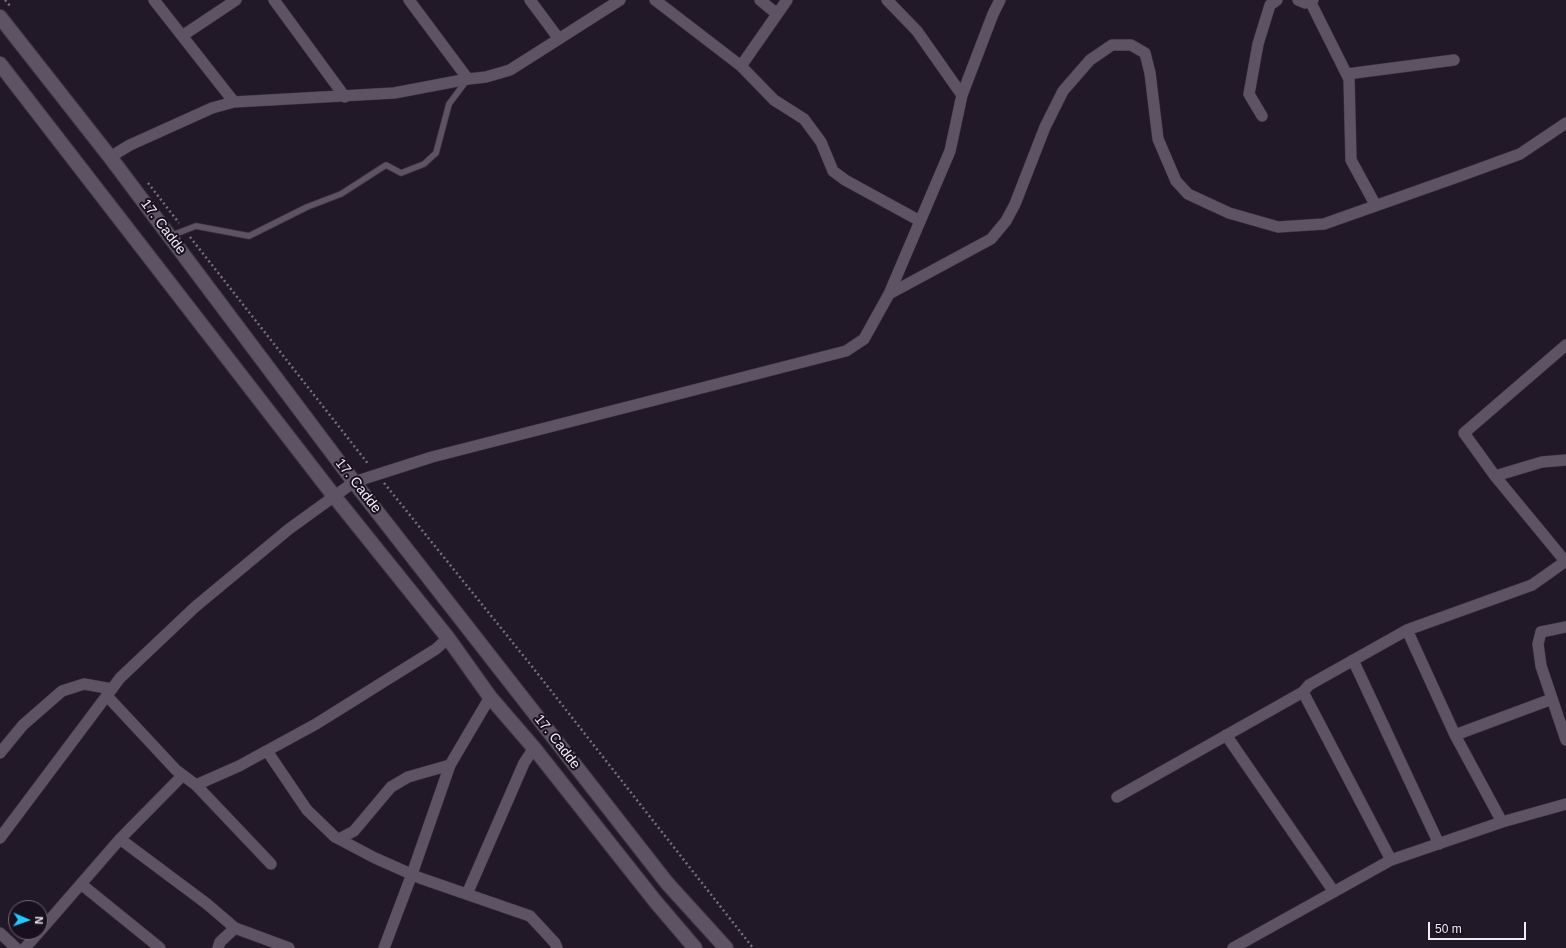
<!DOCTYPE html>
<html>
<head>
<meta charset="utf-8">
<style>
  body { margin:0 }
  #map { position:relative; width:1566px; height:948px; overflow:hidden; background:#211927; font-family:Arial,sans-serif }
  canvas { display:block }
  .north { position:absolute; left:8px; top:900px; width:40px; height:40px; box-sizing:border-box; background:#18101e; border:1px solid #6f6874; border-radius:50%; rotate:92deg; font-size:11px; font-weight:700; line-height:16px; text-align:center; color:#f1ebf6 }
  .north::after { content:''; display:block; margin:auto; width:14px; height:18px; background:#23c9fe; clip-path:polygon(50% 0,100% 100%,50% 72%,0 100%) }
  .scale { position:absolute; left:1428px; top:922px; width:98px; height:18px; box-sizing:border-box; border:2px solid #f1ebf6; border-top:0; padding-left:5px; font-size:12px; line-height:14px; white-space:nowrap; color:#f1ebf6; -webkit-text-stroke:3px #18101e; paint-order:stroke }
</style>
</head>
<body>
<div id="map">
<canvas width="1566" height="948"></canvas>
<div class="north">N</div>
<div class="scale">50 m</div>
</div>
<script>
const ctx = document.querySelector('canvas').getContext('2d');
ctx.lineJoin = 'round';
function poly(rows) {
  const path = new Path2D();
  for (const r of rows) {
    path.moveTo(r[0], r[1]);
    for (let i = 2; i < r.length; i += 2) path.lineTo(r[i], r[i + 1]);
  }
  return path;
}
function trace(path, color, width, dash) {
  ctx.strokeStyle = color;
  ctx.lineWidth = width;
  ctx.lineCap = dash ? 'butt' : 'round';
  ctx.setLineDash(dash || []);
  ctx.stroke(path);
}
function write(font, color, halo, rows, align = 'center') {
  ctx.font = font + ' Arial,sans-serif';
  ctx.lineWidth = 4;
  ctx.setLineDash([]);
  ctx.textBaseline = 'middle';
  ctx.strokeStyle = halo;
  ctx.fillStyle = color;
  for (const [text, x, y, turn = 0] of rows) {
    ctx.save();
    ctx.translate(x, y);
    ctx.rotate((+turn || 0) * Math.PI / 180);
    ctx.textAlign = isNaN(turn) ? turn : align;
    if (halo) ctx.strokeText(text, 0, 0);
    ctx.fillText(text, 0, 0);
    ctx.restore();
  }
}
const service = poly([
  [170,236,196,226,249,236,307,207,341,194,386,165,401,173,424,164,436,153,449,104,467,80]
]);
const minor = poly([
  [154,0,234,102],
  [274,0,345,97],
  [409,0,468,79],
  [530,0,559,39],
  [655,0,741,66,774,100,804,119,821,142,833,171,845,180,920,221],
  [760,0,777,14],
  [1298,0,1305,3,1313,0],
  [1310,1,1349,79,1351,160,1376,206],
  [182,36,236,0],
  [741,66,787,0],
  [1347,74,1454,60],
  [962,95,993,14,1000,0],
  [1262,116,1249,94,1258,44,1270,5,1277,0],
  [110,157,130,145,212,108,234,102,394,93,468,79,486,77,510,70,620,0],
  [889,294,991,239,1006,221,1015,204,1045,127,1063,91,1090,60,1112,45,1131,45,1145,53,1150,73,1158,139,1176,181,1188,194,1229,213,1278,227,1324,224,1457,177,1520,154,1566,123],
  [1495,476,1542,462,1566,460],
  [1565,561,1495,476,1464,433,1566,345],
  [1566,627,1541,632,1538,644,1541,666,1566,740],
  [1407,630,1455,735,1502,822],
  [1353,660,1439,844],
  [1303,692,1391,860],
  [107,696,176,770,196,785,271,864],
  [1226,735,1334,892],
  [1455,735,1552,699],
  [267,751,307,810,335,837,375,858,420,878,530,916,555,943,557,948],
  [0,753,23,725,62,691,84,684,112,689],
  [196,785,239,766,316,724,436,649,448,638],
  [1117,797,1303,692,1309,685,1407,630,1532,585,1566,561],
  [0,838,120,678,195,607,289,529,354,482,432,457,846,351,864,339,889,294,950,151,962,95,917,31,887,0],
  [120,839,207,904,235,928,289,948],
  [339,839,354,831,391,787,408,777,450,765],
  [81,884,160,948],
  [467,894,524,763,534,748],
  [40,931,120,839,183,775],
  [0,933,16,948],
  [25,948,39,932],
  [218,948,220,942,235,928],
  [384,948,412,874,450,765,490,697],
  [1233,948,1391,860,1502,822,1566,804]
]);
const tertiary = poly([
  [0,17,110,157,354,482,667,883,726,948],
  [0,64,334,496,448,638,490,697,534,748,655,901,695,948]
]);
trace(service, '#3e3743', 7);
trace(minor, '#3e3743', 12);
trace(tertiary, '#3e3743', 16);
trace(poly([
  [5,0,11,7],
  [148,183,179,223],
  [190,237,369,465],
  [384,483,530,664,753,948]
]), '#766f7c', 2.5, [2, 3]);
trace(service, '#5d5364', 5.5);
trace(minor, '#5d5364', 11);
trace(tertiary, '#5d5364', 14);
write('14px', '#f1ebf6', '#18101e', [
  ["17. Cadde",163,227,53],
  ["17. Cadde",358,486,52],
  ["17. Cadde",557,742,52]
]);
</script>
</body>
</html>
